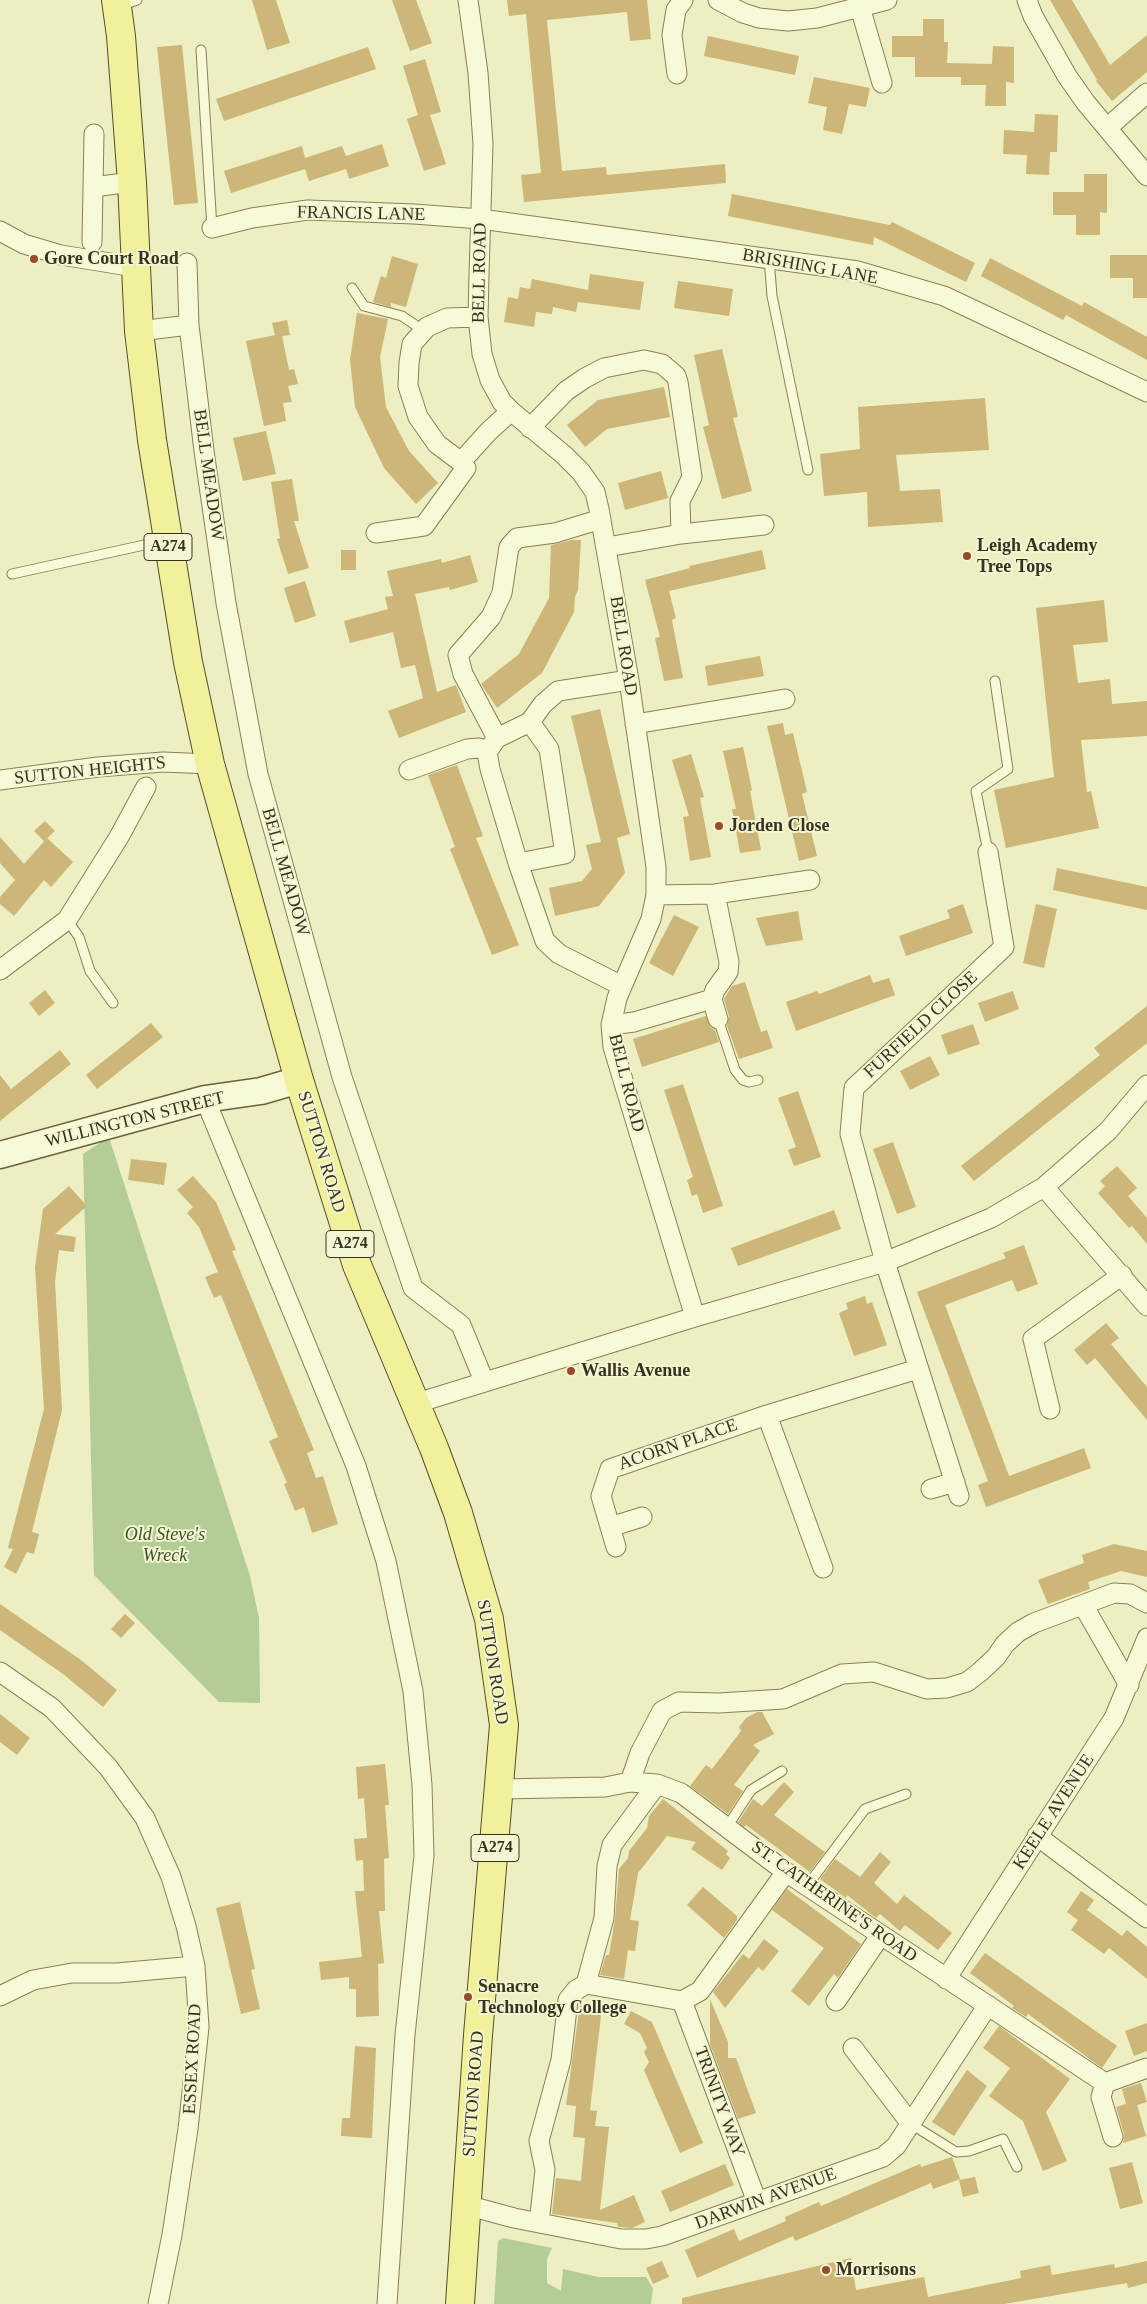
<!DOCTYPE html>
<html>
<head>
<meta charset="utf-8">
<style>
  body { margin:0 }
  canvas { display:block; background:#edeec2 }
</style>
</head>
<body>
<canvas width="1147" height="2304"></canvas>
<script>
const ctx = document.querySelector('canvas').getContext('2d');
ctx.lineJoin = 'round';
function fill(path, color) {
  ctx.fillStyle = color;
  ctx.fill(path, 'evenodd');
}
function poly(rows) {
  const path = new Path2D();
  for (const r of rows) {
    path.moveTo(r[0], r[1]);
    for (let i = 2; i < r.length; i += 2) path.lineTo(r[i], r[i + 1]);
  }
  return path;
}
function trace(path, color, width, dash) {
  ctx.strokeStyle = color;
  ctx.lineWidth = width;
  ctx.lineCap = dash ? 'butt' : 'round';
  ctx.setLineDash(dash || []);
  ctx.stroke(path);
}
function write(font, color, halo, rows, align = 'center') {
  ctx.font = font + ' Georgia,serif';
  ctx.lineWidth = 4;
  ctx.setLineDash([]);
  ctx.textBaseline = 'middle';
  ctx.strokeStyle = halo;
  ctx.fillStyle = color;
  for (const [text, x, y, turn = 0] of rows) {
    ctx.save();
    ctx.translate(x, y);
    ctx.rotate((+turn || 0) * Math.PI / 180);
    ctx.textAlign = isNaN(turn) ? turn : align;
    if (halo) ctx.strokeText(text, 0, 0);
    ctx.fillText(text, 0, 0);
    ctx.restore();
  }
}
fill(poly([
  [109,1137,250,1576,259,1618,260,1703,219,1702,94,1575,83,1154],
  [503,2238,552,2248,547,2259,547,2283,561,2291,563,2269,598,2277,646,2277,653,2288,651,2304,494,2304,498,2241]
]), '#b4cc96');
fill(poly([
  [252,0,276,0,290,43,267,50],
  [392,0,416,0,432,43,410,51],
  [507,0,647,0,651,39,630,41,627,12,547,20,562,171,606,167,607,175,725,164,726,183,524,202,521,175,541,173,526,14,509,16],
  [1050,0,1072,0,1110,65,1147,35,1147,72,1112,101,1096,81,1097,80],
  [923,19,944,19,944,42,948,42,947,63,992,64,993,46,1014,47,1014,83,1006,82,1006,106,985,106,986,85,961,85,961,77,915,77,915,57,892,57,892,36,923,36],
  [708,36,799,56,795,75,704,56],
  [182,45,198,203,174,205,157,47],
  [368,47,376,69,224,121,216,99],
  [425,59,441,112,430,115,446,164,424,171,407,119,418,115,403,66],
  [814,77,870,88,866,107,849,104,842,134,823,130,827,107,808,103],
  [1035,114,1058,115,1057,152,1050,152,1049,175,1026,174,1027,155,1003,154,1004,130,1034,132],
  [382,144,389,166,349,179,346,169,309,181,305,169,231,193,224,171,302,146,305,158,342,146,346,156],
  [1084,174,1107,174,1107,213,1100,212,1100,235,1076,235,1076,215,1053,215,1053,192,1084,192],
  [732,194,890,225,892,222,975,263,966,282,874,237,873,245,728,216],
  [1110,255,1147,255,1147,298,1133,298,1133,278,1110,278],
  [392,256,418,264,406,307,391,303,391,307,373,302,381,276,386,278],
  [990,258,1082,306,1084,302,1147,337,1147,360,1066,315,1063,320,981,276],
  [590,274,644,282,640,310,578,302,576,312,553,307,552,314,536,312,534,327,504,322,508,297,518,299,520,287,530,289,532,279,588,290],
  [678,281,733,289,729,316,674,308],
  [357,313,388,319,380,357,386,407,409,451,438,483,416,504,384,468,355,407,350,360],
  [287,320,290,335,282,336,289,370,294,369,298,384,288,386,292,402,283,403,286,421,264,426,246,341,275,335,272,323],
  [722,349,738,417,733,418,752,491,722,499,703,427,709,425,694,355],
  [664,387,670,417,607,429,585,447,567,425,598,400],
  [985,398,989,450,896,455,900,491,940,489,943,522,868,527,867,492,824,496,820,454,860,449,858,407],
  [266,431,276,474,243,481,233,438],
  [661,471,668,498,625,510,618,483],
  [292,479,299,521,294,521,309,568,288,574,277,539,280,538,271,482],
  [572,540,581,540,578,590,575,597,574,612,542,673,497,708,481,684,519,654,549,598,551,545],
  [341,550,356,550,356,570,341,570],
  [762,550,766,569,669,591,676,618,672,620,683,678,664,681,655,638,660,637,645,580,690,568,689,566],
  [470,555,478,582,450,590,449,587,415,594,437,692,456,685,466,712,399,738,388,711,423,698,415,665,401,668,393,632,350,643,344,621,388,609,385,597,393,596,387,571,441,559,442,563],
  [305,581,316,616,295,623,284,588],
  [1104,600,1108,642,1073,645,1078,683,1110,679,1112,704,1147,701,1147,736,1081,740,1087,792,1091,791,1099,828,1006,848,994,790,1054,777,1036,608],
  [760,656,764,676,708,686,705,666],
  [600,709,630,834,617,838,625,873,599,906,555,916,549,888,582,881,592,869,586,845,601,842,571,716],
  [783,723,785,735,793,733,807,792,802,794,817,856,799,861,767,726],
  [743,747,752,790,750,791,761,850,740,853,732,809,736,809,723,751],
  [691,754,704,797,700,798,711,857,690,861,683,817,689,816,672,760],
  [457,765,483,836,476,838,519,945,492,955,450,849,455,847,428,775],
  [45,821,55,831,44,841,34,831],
  [0,837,24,864,47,838,73,862,51,887,44,880,14,916,0,904,0,897,15,880,0,863],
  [1057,868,1147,887,1147,910,1053,890],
  [963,904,973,933,906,956,899,936,950,918,947,910],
  [1036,904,1057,909,1044,968,1023,963],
  [798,911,803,940,766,946,756,918],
  [674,915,699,927,673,976,649,963],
  [870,975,873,983,889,978,895,995,796,1031,786,1002,817,991,819,994],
  [745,982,761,1032,767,1030,773,1048,739,1059,727,1026,729,1016,724,999,732,986],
  [45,990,55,1003,39,1016,29,1003],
  [1013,991,1019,1009,985,1022,978,1003],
  [1147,1006,1147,1043,974,1181,961,1166,1100,1055,1094,1048],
  [706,1016,710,1027,715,1030,719,1042,642,1067,633,1039],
  [151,1023,163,1037,97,1089,86,1075],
  [973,1024,980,1044,948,1055,941,1035],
  [60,1050,71,1064,0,1121,0,1075,11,1089],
  [930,1056,940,1075,910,1090,900,1071],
  [683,1084,723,1206,703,1213,697,1194,692,1196,687,1180,693,1177,664,1090],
  [798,1091,821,1157,794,1166,788,1150,796,1147,778,1098],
  [893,1142,916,1207,897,1214,873,1149],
  [131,1159,167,1163,164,1185,128,1180],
  [1117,1166,1137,1188,1128,1196,1147,1218,1147,1244,1132,1226,1129,1228,1098,1193,1105,1186,1100,1181],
  [193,1176,216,1202,236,1250,232,1251,314,1450,307,1453,316,1478,323,1476,338,1524,312,1533,304,1507,295,1511,284,1484,287,1483,269,1441,278,1437,221,1295,214,1298,205,1277,218,1272,199,1227,187,1213,193,1207,177,1190],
  [69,1186,87,1206,55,1234,76,1237,74,1252,59,1250,55,1282,62,1410,32,1532,39,1534,34,1554,27,1552,16,1574,4,1567,13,1549,8,1548,44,1409,35,1267,43,1209],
  [834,1210,841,1229,738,1266,731,1248],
  [1024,1245,1038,1284,1017,1292,1012,1280,945,1305,1009,1476,1084,1448,1091,1468,986,1507,978,1485,988,1481,917,1292,1006,1258,1003,1253],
  [865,1296,867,1304,872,1302,887,1345,854,1356,839,1313,848,1309,846,1303],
  [1106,1323,1119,1338,1111,1344,1147,1387,1147,1420,1095,1358,1087,1365,1074,1350],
  [1114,1544,1147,1551,1147,1577,1121,1571,1088,1582,1090,1589,1048,1604,1038,1580,1084,1563,1082,1555],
  [0,1604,81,1660,117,1690,103,1707,63,1674,0,1630],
  [125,1614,135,1623,121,1638,111,1629],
  [757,1712,762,1712,774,1734,753,1745,760,1751,734,1785,743,1791,728,1814,690,1786,706,1765,712,1769,741,1731,739,1727,746,1718],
  [0,1714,30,1738,17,1755,0,1742],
  [385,1764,389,1805,385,1805,389,1858,384,1859,385,1911,379,1911,384,1963,378,1964,379,2016,356,2017,356,1989,349,1989,349,1977,321,1980,319,1962,362,1957,355,1891,364,1891,363,1860,356,1861,354,1839,367,1838,364,1798,358,1799,356,1767],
  [784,1782,794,1792,774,1815,825,1852,810,1872,746,1825,744,1827,738,1822,753,1799,762,1806],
  [663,1799,728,1851,726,1854,730,1858,722,1870,691,1849,696,1842,667,1836,638,1873,630,1920,639,1921,635,1951,628,1950,624,1979,600,1975,606,1955,609,1955,615,1919,619,1869,628,1858,629,1851,647,1828,649,1816],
  [880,1852,891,1862,874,1883,897,1904,904,1895,952,1933,938,1950,905,1925,900,1931,880,1914,876,1918,847,1895,846,1898,820,1879,835,1859,860,1877],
  [703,1887,737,1916,737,1920,724,1938,687,1905],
  [787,1889,861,1944,838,1978,834,1974,809,2006,791,1991,824,1948,772,1910],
  [1081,1891,1094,1900,1087,1910,1122,1936,1127,1930,1147,1947,1147,1979,1109,1948,1104,1954,1071,1930,1078,1920,1067,1912],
  [240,1902,255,1969,251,1970,260,2009,241,2014,216,1908],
  [764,1939,779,1951,763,1971,758,1967,725,2008,713,1992,743,1954,749,1959],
  [985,1953,1117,2046,1102,2068,1028,2014,1026,2017,1012,2008,1014,2006,970,1973],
  [710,1999,728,2042,728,2058,736,2058,756,2113,738,2119,710,2044],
  [580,2004,602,2007,590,2110,597,2111,595,2126,609,2127,600,2210,634,2195,645,2222,632,2228,618,2227,617,2223,552,2214,556,2178,581,2181,585,2138,573,2137,576,2106,566,2105],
  [631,2011,652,2022,703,2143,680,2153,644,2070,649,2062,644,2052,647,2048,640,2033,624,2024],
  [1147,2023,1147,2051,1134,2056,1125,2031],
  [999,2026,1070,2079,1046,2112,1067,2161,1043,2171,1023,2121,989,2096,1010,2068,983,2048],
  [355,2046,376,2048,372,2138,341,2136,342,2118,350,2118],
  [967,2070,987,2086,954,2136,932,2122],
  [1141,2083,1147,2102,1137,2105,1146,2136,1123,2143,1124,2134,1116,2107,1126,2104,1122,2089],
  [952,2157,960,2179,933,2189,931,2183,795,2241,793,2236,697,2278,685,2250,734,2229,739,2241,786,2221,785,2217,819,2202,821,2206,920,2164,921,2167],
  [1132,2162,1143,2203,1120,2209,1109,2168],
  [725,2164,734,2185,670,2212,661,2191],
  [975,2177,979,2193,963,2197,959,2180],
  [851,2258,856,2290,924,2277,928,2297,1021,2278,1020,2271,1050,2265,1052,2275,1114,2264,1115,2268,1147,2261,1147,2283,1128,2288,1127,2283,1004,2304,682,2304,682,2298],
  [662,2261,669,2277,653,2284,646,2268]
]), '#ccb678');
const lane = poly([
  [120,6,137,0],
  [201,50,212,228],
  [769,258,772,296,808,470],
  [352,288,364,306,402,316,424,331],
  [12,574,167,540],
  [988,852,976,791,1008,769,995,681],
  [67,920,79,937,90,971,113,1003],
  [718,1019,735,1070,743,1080,749,1082,758,1080],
  [727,1827,751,1790,782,1771],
  [807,1886,865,1809,906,1794],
  [911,2124,956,2152,969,2151,1003,2139,1017,2167]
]);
const street = poly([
  [468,0,478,73,483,144,479,275,478,317,482,354,490,380,502,402,511,411,564,455,581,472,595,492,599,509,629,680,656,867,656,895,651,919,617,998,611,1025,613,1047,695,1317],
  [718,0,743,13,759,18,788,21,817,18,887,0],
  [1027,0,1033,16,1067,76,1086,103,1147,176],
  [860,7,882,83],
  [677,74,672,35,676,10,683,0],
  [1107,128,1147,93],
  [93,187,132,182],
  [212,228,252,218,308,210,414,214,481,219,858,271,944,296,1147,392],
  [0,231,24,244,61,255,135,267],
  [92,242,94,134],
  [187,263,189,325,204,451,226,603,258,774,342,1077,413,1288,461,1325,484,1381],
  [139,331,189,325],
  [530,428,566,391,585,378,604,368,644,360,662,364,676,376,678,382,692,477,680,501,681,534],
  [461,462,437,444,418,417,408,386,409,363,412,344,427,327,447,318,478,317],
  [376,533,424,526,466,468,461,462,488,432,511,411],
  [607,547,681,534,764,525],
  [635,724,785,699],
  [497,738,463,674,458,655,491,617,502,593,509,547,517,538,555,533,601,519],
  [409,770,467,749,479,748,487,752],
  [0,780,98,767,163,762,210,764],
  [518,863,565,854,549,749,530,722],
  [715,894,729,962,728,972,715,990,712,999,718,1019],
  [656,895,715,894,810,880],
  [0,970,67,920,119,837,146,787],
  [622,986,559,954,545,941,518,863,490,769,487,752,497,738,530,722,543,704,558,691,629,680],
  [611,1025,634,1022,712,999],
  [205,1099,356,1466,386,1561,413,1691,422,1785,424,1856,405,2035,387,2304],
  [1044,1187,1147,1306],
  [417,1403,695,1317,885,1262,991,1218,1044,1187,1108,1131,1147,1085],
  [1050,1409,1033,1339,1122,1275],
  [767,1415,823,1568],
  [931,1489,955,1482],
  [959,1496,885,1262,850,1134,854,1088,1004,947,988,852],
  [610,1527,642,1517],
  [616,1547,601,1496,610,1469,767,1415,918,1369],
  [1083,1605,1129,1685],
  [0,1672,52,1708,108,1767,145,1818,171,1877,186,1926,195,1966,199,2027,188,2129,172,2235,158,2304],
  [630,1782,640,1753,662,1711,679,1702,719,1703,783,1699,842,1674,874,1672,927,1689,947,1688,967,1682,980,1672,996,1657,1005,1644,1018,1632,1034,1623,1114,1593,1130,1594,1147,1603],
  [500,1789,605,1787,630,1782,657,1784,681,1793,786,1872,1105,2083,1147,2068],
  [1037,1836,1147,1918],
  [946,1979,1114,1718,1147,1638],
  [586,1984,682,2001,700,1991,786,1872],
  [0,1996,33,1980,72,1973,117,1973,195,1966],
  [682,2001,757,2202],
  [836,2001,880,1936],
  [853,2048,911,2124],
  [1105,2083,1101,2097,1113,2137],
  [466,2205,514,2218,621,2239,646,2239,662,2236,883,2157,896,2146,988,2005],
  [539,2223,545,2170,539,2141,561,2060,568,2000,576,1990,586,1984,604,1918,607,1866,612,1845,657,1784]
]);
const secondary = poly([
  [0,1155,205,1099,261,1091,299,1080]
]);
const primary = poly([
  [116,0,121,36,132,182,139,331,152,440,188,662,210,764,299,1080,357,1265,434,1448,458,1513,489,1619,504,1725,478,2035,460,2304]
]);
trace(lane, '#888159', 11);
trace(street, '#888159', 21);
trace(secondary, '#6a623d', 29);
trace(primary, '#564d2e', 30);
trace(lane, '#f8f9d6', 9);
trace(street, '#f8f9d6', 19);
trace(secondary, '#f8f9d6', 26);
trace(primary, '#f0f19a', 28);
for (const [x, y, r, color] of [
  [34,259,5,"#974c29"],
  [967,556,5,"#974c29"],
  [719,826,5,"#974c29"],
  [571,1371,5,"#974c29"],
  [468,1997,5,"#974c29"],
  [826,2270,5,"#974c29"]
]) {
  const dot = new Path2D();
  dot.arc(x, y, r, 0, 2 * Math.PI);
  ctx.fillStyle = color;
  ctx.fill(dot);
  trace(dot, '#f4f5d2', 2);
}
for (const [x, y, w] of [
  [168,547,48],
  [350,1244,48],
  [495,1848,48]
]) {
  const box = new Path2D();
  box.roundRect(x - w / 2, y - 13.5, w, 27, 4);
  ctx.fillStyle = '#f4f5d2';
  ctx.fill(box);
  trace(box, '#38331e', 1);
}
write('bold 16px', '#38331e', null, [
  ["A274",168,547],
  ["A274",350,1244],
  ["A274",495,1848]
]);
write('18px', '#38331e', '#f4f5d2', [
  ["FRANCIS LANE",361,214,1],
  ["BRISHING LANE",810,267,10],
  ["BELL ROAD",480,273,-89],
  ["BELL MEADOW",208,475,82],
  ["BELL ROAD",623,646,81],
  ["SUTTON HEIGHTS",90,771,-6],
  ["BELL MEADOW",285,872,74],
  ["FURFIELD CLOSE",921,1025,-43],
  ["BELL ROAD",626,1083,76],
  ["WILLINGTON STREET",135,1120,-14],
  ["SUTTON ROAD",321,1152,73],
  ["ACORN PLACE",678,1445,-19],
  ["SUTTON ROAD",492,1662,81],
  ["KEELE AVENUE",1054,1812,-57],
  ["ST. CATHERINE'S ROAD",834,1902,35],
  ["ESSEX ROAD",193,2059,-87],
  ["SUTTON ROAD",474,2094,-86],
  ["TRINITY WAY",719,2102,70],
  ["DARWIN AVENUE",766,2199,-20]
]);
write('bold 18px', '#38331e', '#f4f5d2', [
  ["Gore Court Road",44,259],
  ["Leigh Academy",977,546],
  ["Tree Tops",977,567],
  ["Jorden Close",729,826],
  ["Wallis Avenue",581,1371],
  ["Senacre",478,1987],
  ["Technology College",478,2008],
  ["Morrisons",836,2270]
], 'left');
write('italic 18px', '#395424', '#f4f5d2', [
  ["Old Steve's",165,1535],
  ["Wreck",165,1556]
]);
</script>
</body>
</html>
